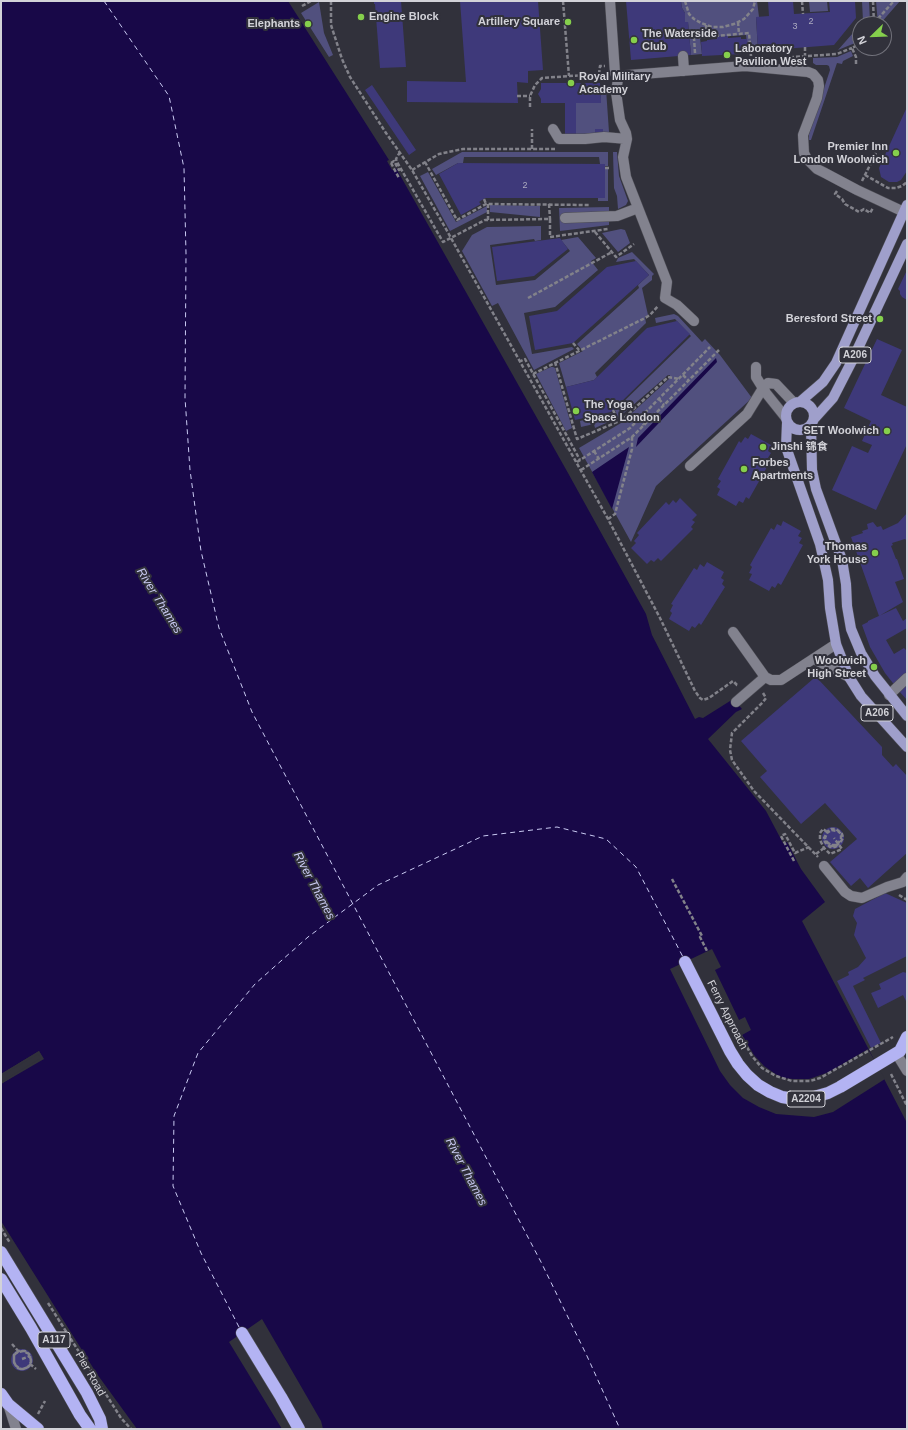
<!DOCTYPE html>
<html>
<head>
<meta charset="utf-8">
<style>
  body { margin:0 }
  #map { position:relative; width:908px; height:1430px; overflow:hidden; background:#31313b; font-family:Helvetica,sans-serif }
  canvas { display:block }
  .frame { position:absolute; inset:0; border:2px solid #d2d2d8; pointer-events:none }
  .north { position:absolute; left:852px; top:16px; width:40px; height:40px; box-sizing:border-box; background:#31313b; border:1px solid #71717a; border-radius:50%; rotate:247deg; font-size:11px; font-weight:700; line-height:16px; text-align:center; color:#d2d2d8 }
  .north::after { content:''; display:block; margin:auto; width:14px; height:18px; background:#85cf4c; clip-path:polygon(50% 0,100% 100%,50% 72%,0 100%) }
</style>
</head>
<body>
<div id="map">
<canvas width="908" height="1430"></canvas>
<div class="frame"></div>
<div class="north">N</div>
</div>
<script>
const ctx = document.querySelector('canvas').getContext('2d');
ctx.lineJoin = 'round';
function fill(path, color) {
  ctx.fillStyle = color;
  ctx.fill(path, 'evenodd');
}
function poly(rows) {
  const path = new Path2D();
  for (const r of rows) {
    if (r.length === 3) {
      path.moveTo(r[0] + r[2], r[1]);
      path.arc(r[0], r[1], r[2], 0, 2 * Math.PI);
      continue;
    }
    path.moveTo(r[0], r[1]);
    for (let i = 2; i < r.length; i += 2) path.lineTo(r[i], r[i + 1]);
  }
  return path;
}
function trace(path, color, width, dash) {
  ctx.strokeStyle = color;
  ctx.lineWidth = width;
  ctx.lineCap = dash ? 'butt' : 'round';
  ctx.setLineDash(dash || []);
  ctx.stroke(path);
}
function write(font, color, halo, rows, align = 'center') {
  ctx.font = font + ' Helvetica,"Noto Sans SC",sans-serif';
  ctx.lineWidth = 4;
  ctx.setLineDash([]);
  ctx.textBaseline = 'middle';
  ctx.strokeStyle = halo;
  ctx.fillStyle = color;
  for (const [text, x, y, turn = 0] of rows) {
    ctx.save();
    ctx.translate(x, y);
    ctx.rotate((+turn || 0) * Math.PI / 180);
    ctx.textAlign = isNaN(turn) ? turn : align;
    if (halo) ctx.strokeText(text, 0, 0);
    ctx.fillText(text, 0, 0);
    ctx.restore();
  }
}
fill(poly([
  [681,1,757,1,759,17,756,17,758,51,748,52,746,35,700,38,702,54,691,55,688,22,685,22,685,13,682,8],
  [809,1,827,1,828,11,810,12],
  [862,1,869,1,870,22,869,24,861,24,863,21],
  [876,1,900,1,880,24,878,24],
  [319,2,324,33,333,55,329,57,301,13],
  [860,25,860,41,838,50],
  [851,51,853,56,843,61,842,64,837,63,811,140,809,140,809,134,830,70,829,66,827,65,816,65,813,63,813,58,837,57],
  [606,89,609,132,603,134,603,129,595,129,595,134,576,134,576,103,600,103,601,90],
  [462,152,608,152,608,166,605,166,605,164,600,164,599,157,464,157,463,163,458,163,436,175,432,169],
  [613,152,617,152,619,176,628,201,626,205,618,209,617,196,614,188],
  [605,169,608,169,608,201,598,201,598,198,605,198],
  [428,172,456,222,487,206,487,212,450,231,420,176],
  [490,205,540,206,540,217,490,212],
  [609,207,609,225,560,231,559,208],
  [541,226,541,240,535,241,534,239,490,245,496,285,535,280,570,251,561,240,578,237,596,258,591,261,598,270,555,307,524,313,532,354,572,347,574,349,534,370,498,303,492,306,462,251,472,235,487,227],
  [621,229,625,230,630,243,618,252,602,233],
  [632,252,654,274,652,276,652,280,642,288,648,315,645,317,646,323,595,373,597,377,594,380,566,387,559,363,583,351,577,344,639,288,638,285,649,275,634,259,616,262,618,258],
  [674,314,678,316,702,342,705,339,720,355,752,398,656,486,631,542,579,448,621,423,669,379,670,375,668,375,618,418,615,410,691,336,675,319,656,323,655,318],
  [551,367,553,367,555,368,572,428,566,431,536,374],
  [613,413,615,419,595,428,594,424,581,427,580,421]
]), '#51507e');
fill(poly([
  [1,1,288,1,389,160,387,161,392,170,396,168,568,473,646,614,652,635,695,719,699,717,703,718,738,696,736,702,742,709,736,712,708,739,766,811,783,843,787,842,801,869,825,902,802,921,907,1123,907,1429,137,1429,97,1374,1,1221,1,1084,43,1058,39,1051,1,1074],
  [716,358,717,362,636,447,638,438],
  [629,447,612,509,592,472]
]), '#180848');
fill(poly([
  [712,949,721,967,715,970,739,1020,745,1017,751,1030,742,1035,754,1055,764,1066,777,1075,784,1078,793,1079,809,1079,829,1072,868,1049,885,1079,833,1112,814,1117,776,1114,759,1107,743,1098,730,1085,720,1071,670,969],
  [39,1051,44,1059,1,1084,1,1082,41,1058,38,1054,1,1076,1,1074],
  [262,1319,321,1421,323,1429,282,1429,229,1342]
]), '#31313b');
trace(poly([
  [104,1,169,96,184,168,186,254,185,398,190,470,201,551,219,628,252,712,541,1262,587,1356,620,1429],
  [239,1327,201,1253,173,1186,174,1116,198,1053,255,984,308,937,378,885,483,836,557,827,606,839,636,867,683,957]
]), '#c9caf2', 1, [5, 4]);
fill(poly([
  [374,1,401,1,406,67,380,68,375,4,374,4],
  [460,1,538,1,543,70,528,71,528,83,517,82,518,103,407,102,407,81,466,82],
  [626,1,681,1,682,8,685,13,685,22,688,22,691,55,631,60],
  [768,1,793,1,794,14,830,12,829,1,855,1,856,18,834,45,758,51,756,17,769,16],
  [728,36,728,38,741,37,741,39,747,39,748,52,742,52,742,54,702,56,701,42,707,41,707,40,717,39,717,37],
  [541,83,600,83,601,103,576,103,576,135,565,135,565,103,541,103,541,99,538,94,541,89],
  [372,85,416,150,409,155,365,90],
  [907,107,907,171,901,180,897,182,889,182,881,177,879,168],
  [595,129,603,129,603,134,595,134],
  [458,163,605,164,605,198,485,198,479,202,481,204,461,215,439,174],
  [560,238,568,249,534,276,497,281,492,247],
  [636,261,649,275,573,343,535,350,529,316,557,311,607,267],
  [907,270,907,300,902,297,900,294,900,291,898,289],
  [677,321,690,334,611,412,575,420,566,387,594,380,647,328],
  [877,339,902,350,881,395,907,407,907,444,876,510,832,490,852,446,868,453,872,445,862,441,871,421,844,408],
  [751,434,771,445,768,451,771,453,768,458,771,460,749,499,746,497,743,503,739,501,736,506,717,495,720,489,717,487,721,481,718,479,739,441,741,443,745,437,748,439],
  [680,498,697,515,692,520,695,522,691,527,693,529,661,561,658,558,654,562,651,560,647,564,631,548,636,543,634,541,639,535,637,533,666,502,669,505,673,500,676,503],
  [907,513,907,541,905,539,892,543,893,545,891,546,896,559,897,559,904,579,895,582,903,602,879,616,851,537,863,533,862,531,868,529,867,524,873,522,877,527,881,526,883,530,898,523],
  [783,521,801,531,798,536,802,538,799,543,803,545,781,585,778,583,775,588,772,586,769,591,749,580,752,574,749,573,752,567,750,565,771,528,774,530,777,524,781,526],
  [707,562,724,572,721,578,724,580,722,584,725,587,701,625,699,623,695,628,692,626,689,631,669,619,672,613,670,611,673,605,671,604,694,568,697,570,700,564,704,567],
  [896,608,903,621,907,618,907,628,886,640,894,654,904,648,907,651,907,677,896,687,885,673,870,647,862,625,868,622,868,621],
  [813,679,818,679,882,747,882,755,893,767,896,764,907,776,907,853,868,888,860,878,851,886,830,862,857,839,825,803,801,824,760,777,767,771,741,741],
  [907,684,907,700,899,691],
  [833,838,11],
  [885,893,907,903,907,956,863,978,865,980,853,986,881,1043,871,1048,837,981,849,975,848,972,858,967,866,958,854,935,857,923,853,916,855,909],
  [903,972,907,973,907,1003,903,995,878,1008,871,993,881,989,879,984],
  [22,1360,11]
]), '#3e397a');
const minor = poly([
  [610,1,615,73,618,79,616,92,620,120,626,133,627,139,623,157,626,177,667,282,665,298,677,305,694,321],
  [683,56,684,71],
  [618,79,622,76,629,75,745,66,808,72,813,74,818,80,819,86,817,98,803,135,804,153,807,159,817,169,825,173,857,190,904,212],
  [553,129,559,139,585,139,604,137,627,139],
  [565,218,617,216,638,208],
  [756,367,756,377,766,393,786,418],
  [690,466,747,414,763,388,768,383,776,384,794,403],
  [733,632,765,677,771,680,781,680,836,644],
  [814,659,849,677],
  [889,695,907,678],
  [736,702,765,677],
  [824,866,845,892,851,896,862,898,887,887,903,882,907,877],
  [896,1053,907,1071],
  [8,1404,16,1429]
]);
const major = poly([
  [801,401,823,382,836,363,907,205],
  [800,416,14],
  [814,419,833,398,852,361,907,244],
  [787,423,786,447,820,544,828,580,830,608,836,644,849,677,861,696,907,747],
  [811,426,812,470,816,489,842,560,846,584,847,606,851,629,861,653,875,676,907,716]
]);
const highway = poly([
  [685,962,730,1051,738,1064,747,1075,758,1085,770,1092,782,1097,794,1099,807,1099,828,1093,840,1087,900,1051,907,1037],
  [1,1252,87,1393,100,1419,102,1429],
  [1,1279,31,1328,80,1415,90,1429],
  [242,1333,281,1397,299,1429],
  [1,1394,8,1404,38,1429]
]);
trace(minor, '#4d4d55', 11);
trace(major, '#4d4d55', 11);
trace(highway, '#4d4d55', 13);
trace(poly([
  [331,1,331,25,342,59,350,77,386,133,412,170,446,229,608,519,660,618,695,691,700,698,703,700,709,698,733,681,737,685,738,685],
  [563,1,569,76],
  [685,1,689,14,694,19,701,23,712,27,723,27,734,24,744,19,753,9,755,1],
  [802,1,803,14],
  [873,1,874,24],
  [302,6,311,1],
  [738,22,739,34],
  [874,23,894,1],
  [706,25,707,37],
  [805,47,805,56],
  [695,53,694,38,749,33,751,56],
  [793,60,793,57,837,54,852,48],
  [856,64,856,57,852,48,860,44],
  [517,96,530,96],
  [530,107,530,96,535,85,542,78,599,74,600,66,605,66],
  [532,149,532,129],
  [400,152,396,159,397,162,443,242,485,220,550,219,550,237,608,229],
  [425,162,457,220,486,204,589,205],
  [391,163,399,178],
  [391,163,394,161,399,170,401,169],
  [605,168,611,168],
  [412,170,439,154,463,149,555,149],
  [865,175,888,188,896,188,902,186,907,182],
  [862,181,876,153],
  [837,191,835,194,842,199,845,204,859,212,864,209,870,213,873,208],
  [484,199,486,204],
  [549,204,550,219],
  [488,220,488,204],
  [595,232,616,257,634,244],
  [528,298,612,252],
  [573,343,579,350],
  [519,362,525,359,580,460],
  [555,362,577,439,622,420,668,377,680,379],
  [533,374,645,318,650,315,658,306],
  [683,375,689,381],
  [659,399,664,405],
  [613,410,618,421],
  [639,419,644,425],
  [594,451,599,459],
  [577,462,630,428,710,347],
  [581,470,632,437,719,350],
  [608,519,615,514,632,449,632,437],
  [763,693,766,698,763,702,732,733,730,750,732,760,754,791,818,857],
  [827,832,823,829,820,833,820,840,824,848,830,854,842,849,834,838],
  [827,842,831,845,837,845,841,839,841,834,838,831,831,830,827,833,825,838,826,841,831,846,835,846,840,843,843,838,842,834,836,829,831,829,828,831,824,838,825,842,830,847,835,847,839,845],
  [816,854,824,848],
  [794,861,781,836,785,834,795,853,809,847],
  [672,879,702,936,700,937,707,951],
  [899,895,907,900],
  [733,1028,740,1035,752,1056,762,1068,776,1076,792,1081,810,1081,820,1078,893,1037],
  [891,1074,907,1106],
  [1,1228,10,1243],
  [48,1303,121,1418,131,1429],
  [12,1344,19,1352],
  [29,1354,23,1351,19,1352,16,1353,14,1356,14,1362,16,1366,18,1368,21,1369,23,1369,28,1367,30,1365,31,1363,31,1360,29,1354,25,1351,19,1351,16,1353,14,1355,14,1362,15,1365,19,1368,21,1369,23,1369,26,1368,28,1367,31,1362,30,1356],
  [22,1359,30,1356],
  [30,1364,36,1369],
  [38,1414,45,1401]
]), '#82828a', 2.5, [4, 2]);
trace(minor, '#82828e', 10);
trace(major, '#9f9fcb', 10);
trace(highway, '#b3b3f3', 12);
for (const [x, y, r, color] of [
  [361,17,4,"#85cf4c"],
  [568,22,4,"#85cf4c"],
  [308,24,4,"#85cf4c"],
  [634,40,4,"#85cf4c"],
  [727,55,4,"#85cf4c"],
  [571,83,4,"#85cf4c"],
  [896,153,4,"#85cf4c"],
  [880,319,4,"#85cf4c"],
  [576,411,4,"#85cf4c"],
  [887,431,4,"#85cf4c"],
  [763,447,4,"#85cf4c"],
  [744,469,4,"#85cf4c"],
  [875,553,4,"#85cf4c"],
  [874,667,4,"#85cf4c"]
]) {
  const dot = new Path2D();
  dot.arc(x, y, r, 0, 2 * Math.PI);
  ctx.fillStyle = color;
  ctx.fill(dot);
  trace(dot, '#31313b', 1.5);
}
write('9px', '#adacc0', null, [
  ["2",811,22],
  ["3",795,27],
  ["2",525,186]
]);
for (const [x, y, w] of [
  [855,355,32],
  [877,713,32],
  [806,1099,38],
  [54,1340,32]
]) {
  const box = new Path2D();
  box.roundRect(x - w / 2, y - 8, w, 16, 3);
  ctx.fillStyle = '#31313b';
  ctx.fill(box);
  trace(box, '#d2d2d8', 1);
}
write('bold 10px', '#d2d2d8', null, [
  ["A206",855,355],
  ["A206",877,713],
  ["A2204",806,1099],
  ["A117",54,1340]
]);
write('bold 11px', '#d2d2d8', '#31313b', [
  ["Engine Block",369,17],
  ["Artillery Square",560,22,"right"],
  ["Elephants",300,24,"right"],
  ["The Waterside",642,34],
  ["Club",642,47],
  ["Laboratory",735,49],
  ["Pavilion West",735,62],
  ["Royal Military",579,77],
  ["Academy",579,90],
  ["Premier Inn",888,147,"right"],
  ["London Woolwich",888,160,"right"],
  ["Beresford Street",872,319,"right"],
  ["The Yoga",584,405],
  ["Space London",584,418],
  ["SET Woolwich",879,431,"right"],
  ["Jinshi 锦食",771,447],
  ["Forbes",752,463],
  ["Apartments",752,476],
  ["Thomas",867,547,"right"],
  ["York House",867,560,"right"],
  ["Woolwich",866,661,"right"],
  ["High Street",866,674,"right"]
], 'left');
write('11px', '#d2d2d8', '#31313b', [
  ["Ferry Approach",727,1015,63],
  ["Pier Road",90,1374,60]
]);
write('italic 12px', '#c9caf2', '#31313b', [
  ["River Thames",159,601,58],
  ["River Thames",314,886,62],
  ["River Thames",466,1172,62]
]);
</script>
</body>
</html>
